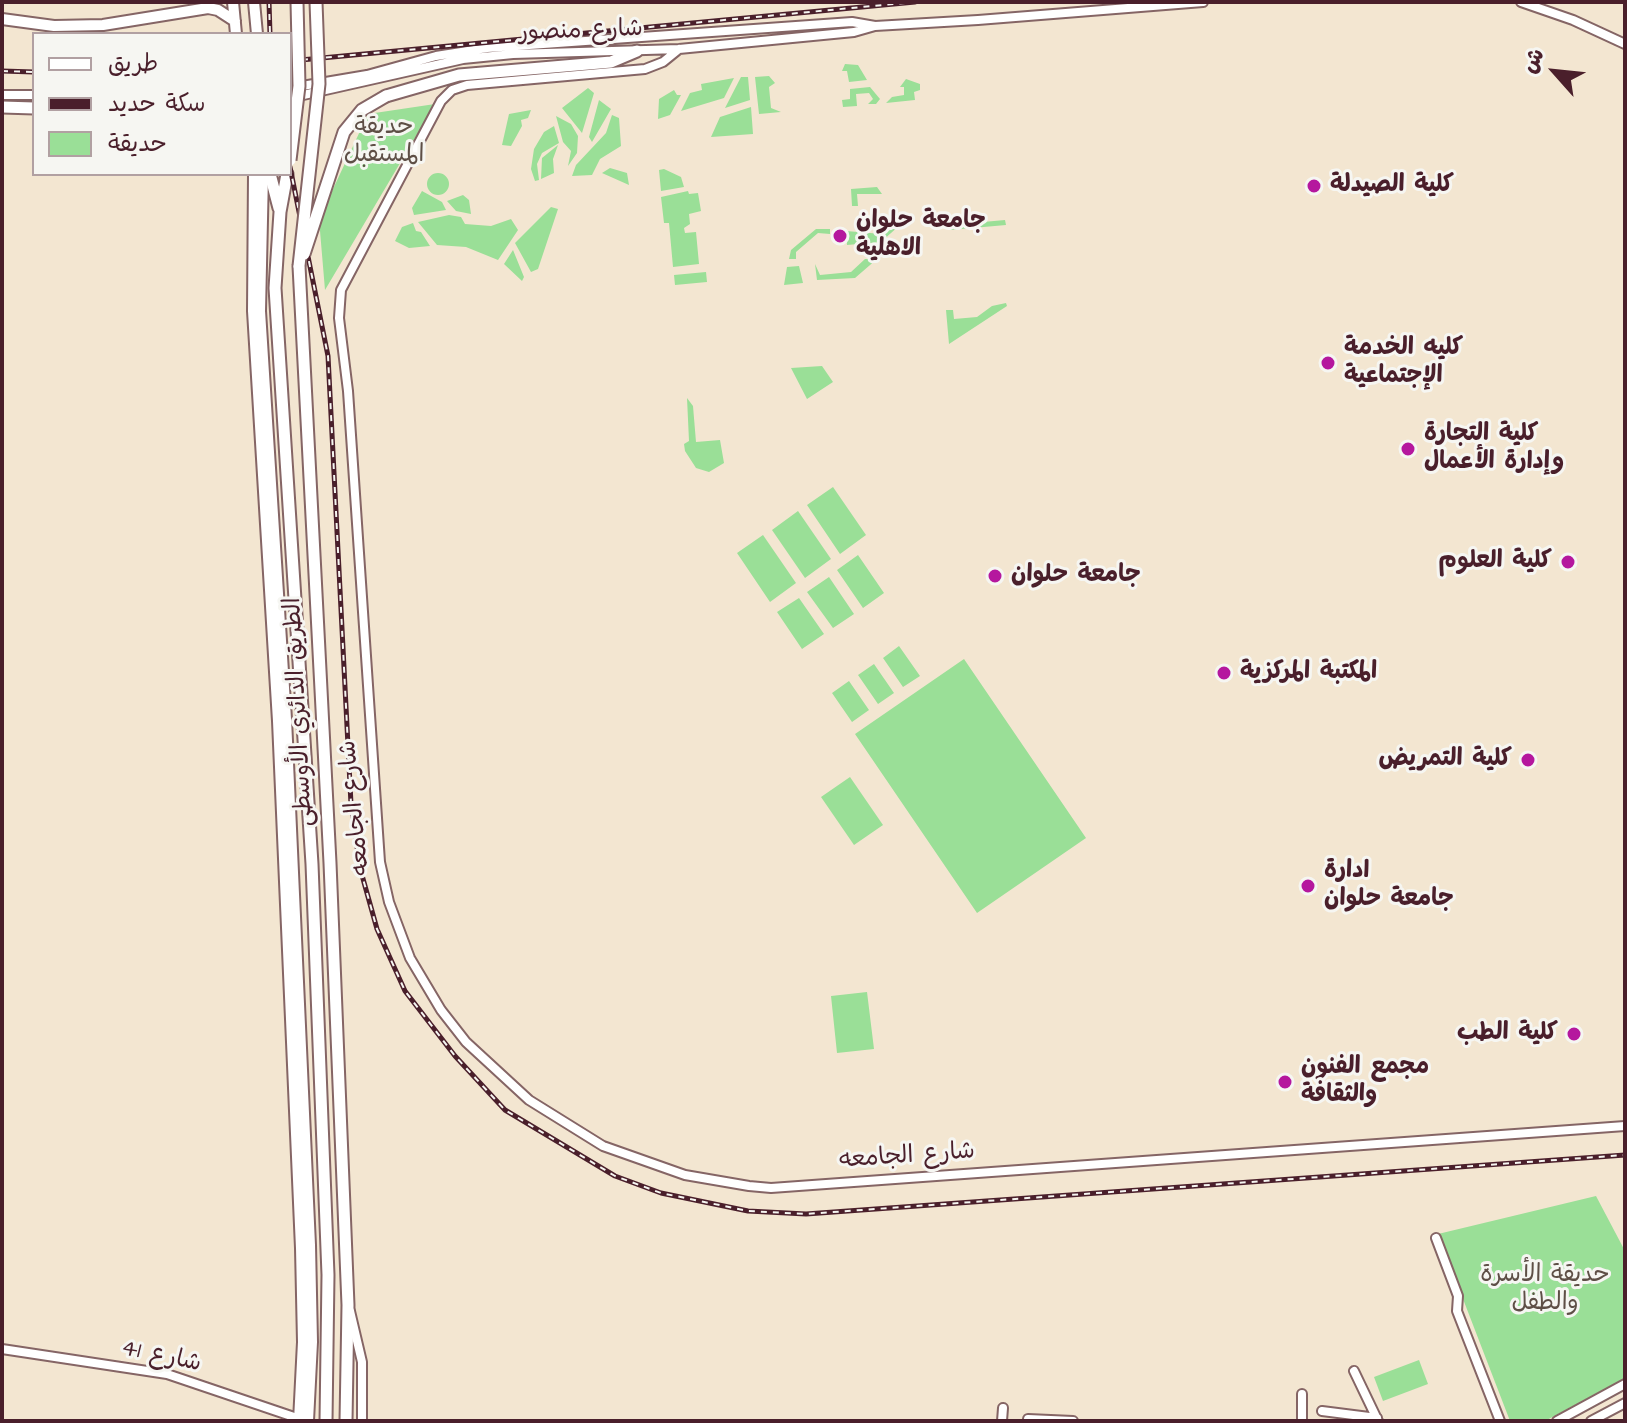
<!DOCTYPE html>
<html>
<head>
<meta charset="utf-8">
<style>
  body { margin:0 }
  #map { position:relative; width:1627px; height:1423px; overflow:hidden; background:#f3e6d1; font-family:"Architects Daughter","Playpen Sans Arabic",sans-serif }
  canvas { display:block }
  .frame { position:absolute; inset:0; border:4px solid #4a1f2b; pointer-events:none }
  .legend { position:absolute; left:32px; top:32px; width:260px; height:144px; box-sizing:border-box; background:#f6f6f2; border:2px solid #b1a0a2; margin:0; padding:10px 14px; list-style:none; font-size:24px; color:#4a1f2b }
  .legend li { display:flex; align-items:center; gap:16px; height:40px }
  .legend b { width:40px; border:2px solid #b1a0a2 }
  .north { position:absolute; left:1515px; top:32px; width:80px; height:80px; -webkit-text-stroke:6px #f6f6f2; paint-order:stroke; rotate:297deg; font-size:22px; font-weight:700; line-height:32px; text-align:center; color:#4a1f2b }
  .north::after { content:''; display:block; margin:auto; width:28px; height:36px; background:#4a1f2b; clip-path:polygon(50% 0,100% 100%,50% 72%,0 100%) }
</style>
</head>
<body>
<div id="map">
<canvas width="1627" height="1423"></canvas>
<div class="frame"></div>
<ul class="legend">
<li><b style="height:10px;background:#fff"></b>طريق</li>
<li><b style="height:10px;background:#4a1f2b"></b>سكة حديد</li>
<li><b style="height:22px;background:#9adf97"></b>حديقة</li>
</ul>
<div class="north">ش</div>
</div>
<script>
const ctx = document.querySelector('canvas').getContext('2d');
ctx.lineJoin = 'round';
function fill(path, color) {
  ctx.fillStyle = color;
  ctx.fill(path, 'evenodd');
}
function poly(rows) {
  const path = new Path2D();
  for (const r of rows) {
    if (r.length === 3) {
      path.moveTo(r[0] + r[2], r[1]);
      path.arc(r[0], r[1], r[2], 0, 2 * Math.PI);
      continue;
    }
    path.moveTo(r[0], r[1]);
    for (let i = 2; i < r.length; i += 2) path.lineTo(r[i], r[i + 1]);
  }
  return path;
}
function trace(path, color, width, dash) {
  ctx.strokeStyle = color;
  ctx.lineWidth = width;
  ctx.lineCap = dash ? 'butt' : 'round';
  ctx.setLineDash(dash || []);
  ctx.stroke(path);
}
function write(font, color, halo, rows, align = 'center') {
  ctx.font = font + ' "Architects Daughter","Playpen Sans Arabic",sans-serif';
  ctx.lineWidth = 6;
  ctx.setLineDash([]);
  ctx.textBaseline = 'middle';
  ctx.strokeStyle = halo;
  ctx.fillStyle = color;
  for (const [text, x, y, turn = 0] of rows) {
    ctx.save();
    ctx.translate(x, y);
    ctx.rotate((+turn || 0) * Math.PI / 180);
    ctx.textAlign = isNaN(turn) ? turn : align;
    if (halo) ctx.strokeText(text, 0, 0);
    ctx.fillText(text, 0, 0);
    ctx.restore();
  }
}
fill(poly([
  [845,64,858,65,867,80,849,82,847,71,842,71],
  [769,76,775,83,769,87,771,108,781,112,759,114,755,77],
  [741,77,748,77,750,100,725,108],
  [734,78,724,98,681,111,690,93,702,90,701,84],
  [906,79,920,84,920,90,914,92,915,100,886,103,892,97,904,95,904,87,900,87],
  [870,87,880,99,876,104,868,104,873,99,869,93,856,94,857,106,843,107,842,100,850,99,850,89],
  [588,88,594,93,582,133,562,108],
  [674,90,677,95,681,95,670,115,658,119,659,99],
  [599,100,611,109,592,142,589,137],
  [435,104,325,290,319,219,368,114],
  [751,107,753,134,711,137,720,117],
  [531,110,528,118,521,120,522,126,511,146,502,145,509,114],
  [612,115,619,118,621,146,600,159,592,175,572,176,576,165,606,133],
  [556,116,571,124,578,136,577,153,568,166,571,151,563,142],
  [554,126,559,143,542,153,537,164,539,180,535,181,531,169,534,149,544,132],
  [558,145,553,159,554,173,541,179,542,158],
  [610,168,627,173,629,185,602,173],
  [664,169,681,177,684,187,661,191,659,170],
  [438,184,11],
  [877,187,882,194,857,194,858,206,852,206,851,189],
  [422,191,442,202,446,210,414,215,412,208],
  [688,191,689,194,698,193,701,211,689,214,690,224,684,228,685,233,696,232,699,264,673,267,669,223,664,223,661,197],
  [463,195,469,200,471,214,456,211,447,201],
  [551,207,558,209,538,269,531,272,515,243],
  [449,215,461,217,465,224,491,226,511,219,518,230,498,260,466,247,437,245,418,222],
  [898,220,901,224,881,242,847,245,846,231,882,234],
  [1005,220,1006,225,950,230,950,225],
  [413,223,416,231,421,232,430,246,409,248,395,241,402,227],
  [816,229,830,229,830,234,818,233,796,252,796,259,789,259,791,250],
  [513,250,524,277,522,281,504,264],
  [865,259,877,259,855,278,817,280,815,264,820,275,851,272],
  [799,266,803,283,784,285,787,267],
  [706,272,707,282,675,285,674,275],
  [1006,303,1007,306,949,344,946,310,953,310,954,319,977,317,992,306],
  [822,366,833,382,807,399,791,368],
  [687,398,693,406,696,442,720,440,724,463,709,472,696,468,685,451,684,444,689,441],
  [833,487,866,535,840,554,807,505],
  [798,511,831,559,805,578,772,530],
  [763,535,796,583,770,602,737,553],
  [858,555,884,593,863,608,837,570],
  [829,577,854,614,833,628,807,592],
  [799,598,824,634,802,649,777,612],
  [899,646,920,676,903,687,883,658],
  [964,659,1086,838,977,913,855,734],
  [874,664,894,693,878,704,858,675],
  [849,681,869,710,852,722,832,693],
  [850,777,883,825,854,845,821,797],
  [867,992,874,1049,837,1053,831,996],
  [1596,1196,1625,1251,1625,1378,1545,1421,1510,1421,1438,1234],
  [1419,1360,1428,1384,1383,1401,1374,1377]
]), '#9adf97');
const minor = poly([
  [1521,2,1573,20,1625,44],
  [679,49,663,62,645,69,467,85,452,90,441,101,341,290,339,318,348,391,380,862,389,902,410,958,441,1010,466,1042,529,1100,603,1146,685,1175,749,1186,771,1188,1625,1126],
  [290,88,367,75,436,56,487,48,852,22,875,26,978,20,1203,2],
  [2,95,34,95],
  [290,98,463,59,513,54,679,49,854,32,875,26],
  [1436,1238,1458,1296,1457,1311,1500,1421],
  [350,1311,362,1362,362,1421],
  [2,1349,167,1374,303,1420],
  [1354,1371,1378,1421],
  [1302,1394,1302,1421],
  [1322,1411,1377,1418],
  [1028,1419,1073,1421],
  [1002,1421,1003,1408],
  [1557,1421,1625,1384],
  [1591,1421,1625,1403]
]);
const major = poly([
  [233,2,236,34],
  [254,2,257,34],
  [2,19,54,26,103,25,208,8,218,10,235,21],
  [254,174,253,311,278,721,301,1248,303,1342,299,1421],
  [263,174,260,311,286,719,310,1245,312,1342,308,1421]
]);
const highway = poly([
  [386,96,459,75,611,62,637,51],
  [2,107,34,108],
  [270,174,279,208],
  [287,174,280,212,275,288,312,864,328,1275,326,1421],
  [299,266,330,863,348,1305,346,1421]
]);
trace(minor, '#856565', 12);
trace(major, '#856565', 14);
trace(highway, '#856565', 15);
trace(minor, '#fff', 8);
trace(major, '#fff', 10);
trace(highway, '#fff', 11);
const rail = poly([
  [269,2,270,34],
  [290,61,915,2],
  [2,71,34,72],
  [290,167,328,356,351,804,360,868,377,929,405,991,455,1056,505,1110,615,1176,661,1193,748,1211,806,1214,1625,1155]
]);
trace(rail, '#4a1f2b', 5);
trace(rail, '#f6f6f2', 2, [6]);
const highwayBridge = poly([
  [290,160,299,86,297,2],
  [304,254,344,132,362,110,386,96],
  [299,266,319,84,316,2]
]);
trace(highwayBridge, '#856565', 15, []);
trace(highwayBridge, '#fff', 11);
for (const [x, y, r, color] of [
  [1314,186,8,"#b5179e"],
  [840,236,8,"#b5179e"],
  [1328,363,8,"#b5179e"],
  [1408,449,8,"#b5179e"],
  [1568,562,8,"#b5179e"],
  [995,576,8,"#b5179e"],
  [1224,673,8,"#b5179e"],
  [1528,760,8,"#b5179e"],
  [1308,886,8,"#b5179e"],
  [1574,1034,8,"#b5179e"],
  [1285,1082,8,"#b5179e"]
]) {
  const dot = new Path2D();
  dot.arc(x, y, r, 0, 2 * Math.PI);
  ctx.fillStyle = color;
  ctx.fill(dot);
  trace(dot, '#f6f6f2', 3);
}
write('24px', '#4a1f2b', '#f6f6f2', [
  ["شارع منصور",581,32,-2],
  ["الطريق الدائري الأوسطى",300,712,-93],
  ["شارع الجامعه",356,808,-96],
  ["شارع الجامعه",907,1157,-4],
  ["شارع 41",161,1357,12]
]);
write('24px', '#5e4f46', '#f6f6f2', [
  ["حديقة",384,128],
  ["المستقبل",384,156],
  ["حديقة الأسرة",1545,1276],
  ["والطفل",1545,1304]
]);
write('bold 24px', '#4a1f2b', '#f6f6f2', [
  ["كلية الصيدلة",1330,186],
  ["جامعة حلوان",856,222],
  ["الاهلية",856,250],
  ["كليه الخدمة",1344,349],
  ["الإجتماعية",1344,377],
  ["كلية التجارة",1424,435],
  ["وإدارة الأعمال",1424,463],
  ["كلية العلوم",1552,562,"right"],
  ["جامعة حلوان",1011,576],
  ["المكتبة المركزية",1240,673],
  ["كلية التمريض",1512,760,"right"],
  ["ادارة",1324,872],
  ["جامعة حلوان",1324,900],
  ["كلية الطب",1558,1034,"right"],
  ["مجمع الفنون",1301,1068],
  ["والثقافة",1301,1096]
], 'left');
</script>
</body>
</html>
